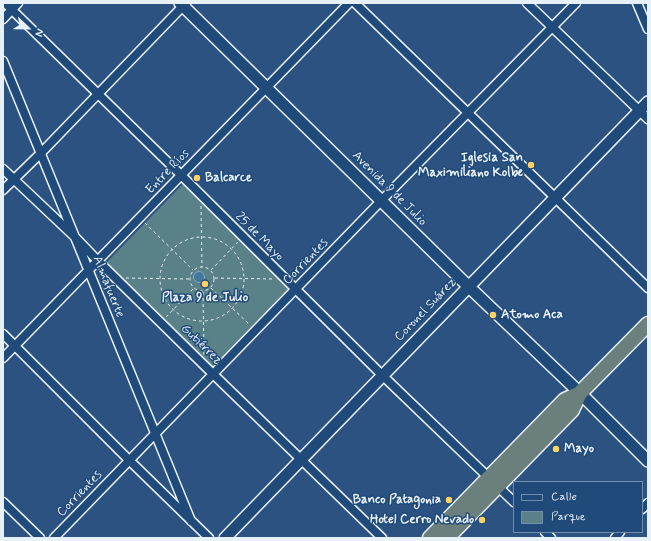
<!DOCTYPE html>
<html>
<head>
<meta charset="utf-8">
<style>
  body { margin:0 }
  #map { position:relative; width:651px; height:541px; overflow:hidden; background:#2c5282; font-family:Mynerve,sans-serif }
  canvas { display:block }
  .frame { position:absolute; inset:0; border:4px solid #e8f1f8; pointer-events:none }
  .legend { position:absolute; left:513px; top:481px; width:130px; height:52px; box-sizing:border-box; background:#1f4a7a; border:1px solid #6f8dac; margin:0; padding:5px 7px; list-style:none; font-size:12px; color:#e8f1f8 }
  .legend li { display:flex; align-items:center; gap:8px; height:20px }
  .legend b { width:20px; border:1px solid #6f8dac }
  .north { position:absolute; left:8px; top:8px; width:40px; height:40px; -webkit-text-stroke:3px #1f4a7a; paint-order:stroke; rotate:112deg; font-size:11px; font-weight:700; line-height:16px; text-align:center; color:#e8f1f8 }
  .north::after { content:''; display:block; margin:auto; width:14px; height:18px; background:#e8f1f8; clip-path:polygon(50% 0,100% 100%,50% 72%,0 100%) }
</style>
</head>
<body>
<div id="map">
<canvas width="651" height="541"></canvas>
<div class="frame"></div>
<ul class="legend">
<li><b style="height:5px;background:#1f4a7a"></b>Calle</li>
<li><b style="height:11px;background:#5a8187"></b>Parque</li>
</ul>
<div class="north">N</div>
</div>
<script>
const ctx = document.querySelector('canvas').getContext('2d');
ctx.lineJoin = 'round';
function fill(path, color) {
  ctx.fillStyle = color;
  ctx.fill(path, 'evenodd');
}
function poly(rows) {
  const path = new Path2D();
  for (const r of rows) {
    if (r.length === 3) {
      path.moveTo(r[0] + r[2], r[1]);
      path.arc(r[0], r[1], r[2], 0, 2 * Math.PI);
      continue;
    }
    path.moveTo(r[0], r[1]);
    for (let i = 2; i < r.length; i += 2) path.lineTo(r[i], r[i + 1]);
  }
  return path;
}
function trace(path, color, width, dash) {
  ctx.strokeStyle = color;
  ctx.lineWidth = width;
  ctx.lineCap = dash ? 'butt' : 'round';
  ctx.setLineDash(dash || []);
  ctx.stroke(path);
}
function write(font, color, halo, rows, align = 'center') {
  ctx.font = font + ' Mynerve,sans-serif';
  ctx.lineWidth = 3;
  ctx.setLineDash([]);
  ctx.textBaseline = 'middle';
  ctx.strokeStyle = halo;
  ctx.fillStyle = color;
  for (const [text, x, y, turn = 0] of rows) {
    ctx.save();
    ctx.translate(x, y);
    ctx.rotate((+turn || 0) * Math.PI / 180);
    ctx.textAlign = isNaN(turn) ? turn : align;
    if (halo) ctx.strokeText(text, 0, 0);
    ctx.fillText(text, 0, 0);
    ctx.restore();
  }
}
fill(poly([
  [183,184,290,289,212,368,106,263]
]), '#5a8187');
const water = poly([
  [199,277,5.5]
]);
fill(water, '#41789c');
trace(water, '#84a8c1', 1);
const street = poly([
  [5,3,181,175,382,375,514,502],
  [355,3,648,288],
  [527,3,648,119],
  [637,3,648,29],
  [3,19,18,3],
  [3,61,191,521],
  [3,169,75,237,98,261,213,374,382,538],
  [3,190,41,153,186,3],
  [3,334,129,460,209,538],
  [3,358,349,3],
  [3,502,40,538],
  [642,509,648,503],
  [545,532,551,538],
  [54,538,381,201,576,3],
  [615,538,620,532]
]);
const secondary = poly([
  [180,3,468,286,580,393,648,461],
  [225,538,648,102]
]);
const highway = poly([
  [430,538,565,400,580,393],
  [447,538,572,410,580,393,648,324]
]);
trace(street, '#e8f1f8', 11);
trace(secondary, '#e8f1f8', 14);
trace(highway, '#e8f1f8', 17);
trace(poly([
  [201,206,202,267],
  [145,223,193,270],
  [202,279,42],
  [202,279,12],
  [211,270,238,242],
  [126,278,189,279],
  [215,278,274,279],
  [211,288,250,325],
  [203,292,204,355],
  [166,317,193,289]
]), '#e8f1f8', 1, [3, 3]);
trace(street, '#1f4a7a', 8);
trace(secondary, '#1f4a7a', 11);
trace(highway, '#6b7f7c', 14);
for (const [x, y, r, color] of [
  [531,165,4,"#ffd166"],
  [197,178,4,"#ffd166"],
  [205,284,4,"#ffd166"],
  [493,315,4,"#ffd166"],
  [556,449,4,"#ffd166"],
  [449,500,4,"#ffd166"],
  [482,520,4,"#ffd166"]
]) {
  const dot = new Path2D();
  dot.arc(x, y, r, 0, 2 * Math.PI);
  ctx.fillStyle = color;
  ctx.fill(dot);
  trace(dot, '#1f4a7a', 1.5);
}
write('bold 13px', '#e8f1f8', '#1f4a7a', [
  ["Iglesia San",523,158],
  ["Maximiliano Kolbe",523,173],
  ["Balcarce",205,178,"left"],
  ["Plaza 9 de Julio",205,298,"center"],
  ["Atomo Aca",501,315,"left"],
  ["Mayo",564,449,"left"],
  ["Banco Patagonia",441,500],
  ["Hotel Cerro Nevado",474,520]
], 'right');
write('13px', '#e8f1f8', '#1f4a7a', [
  ["Entre Ríos",168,172,-46],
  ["Avenida 9 de Julio",389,189,45],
  ["25 de Mayo",259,237,45],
  ["Corrientes",306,262,-46],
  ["Almafuerte",108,287,68],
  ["Coronel Suárez",426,310,-46],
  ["Gutiérrez",201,345,44],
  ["Corrientes",80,494,-46]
]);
</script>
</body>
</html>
